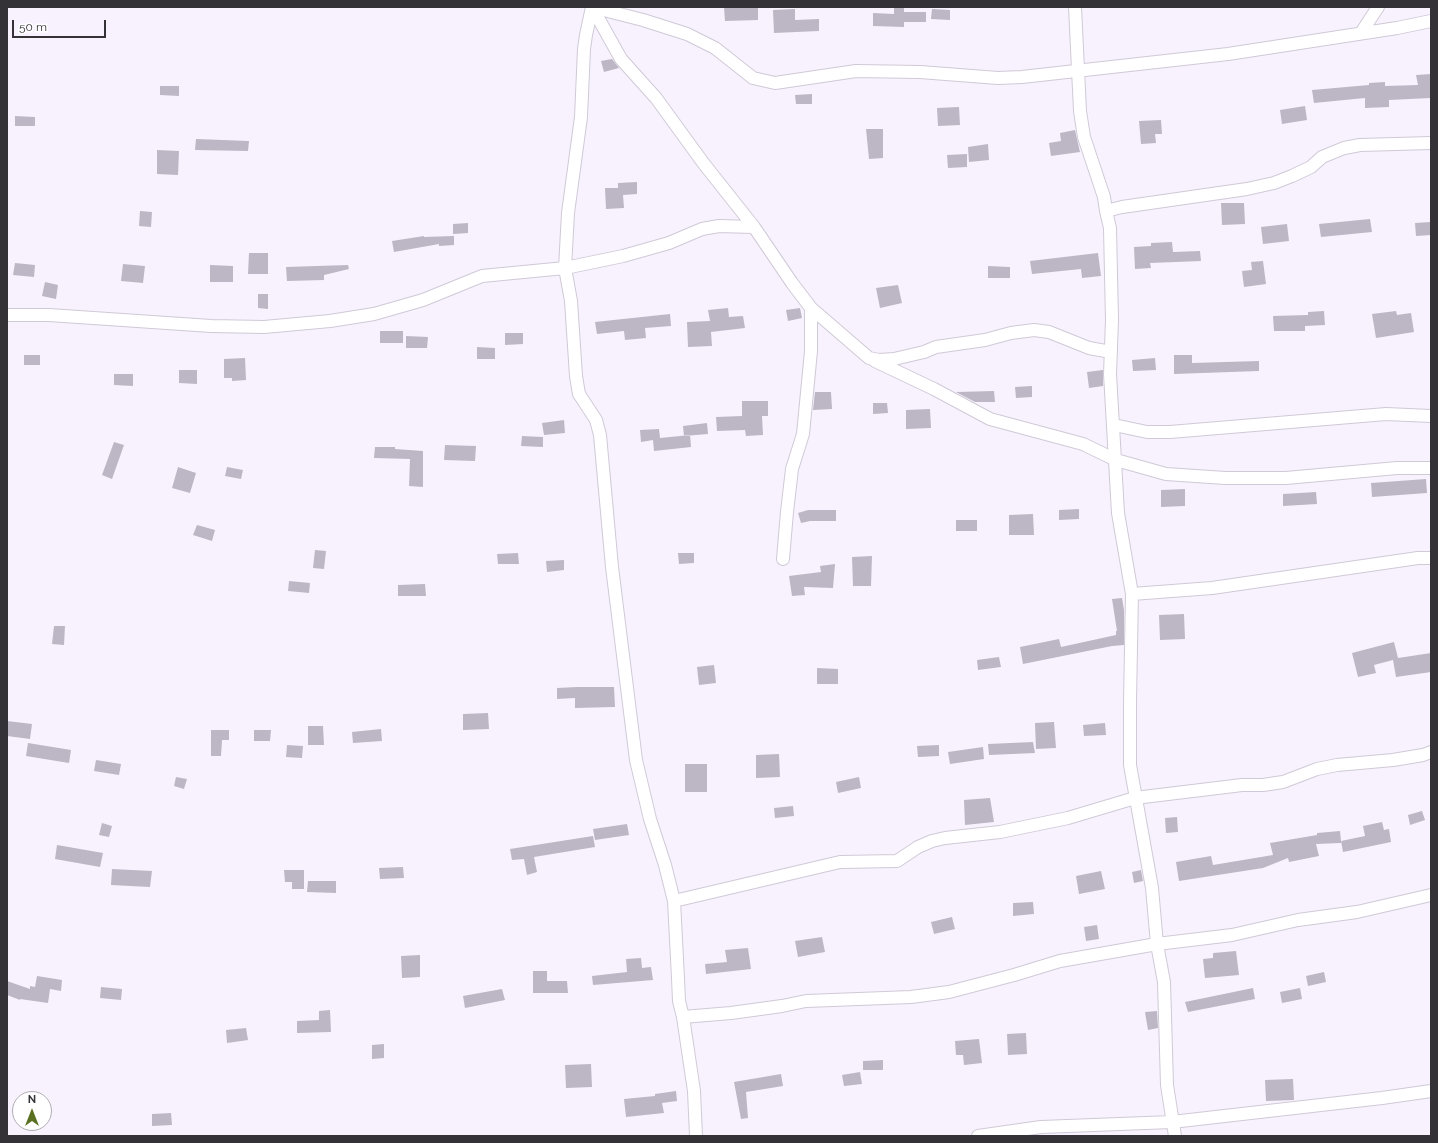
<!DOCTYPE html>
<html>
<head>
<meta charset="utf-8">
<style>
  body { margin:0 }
  #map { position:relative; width:1438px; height:1143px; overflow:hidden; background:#f8f2fe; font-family:Raleway,sans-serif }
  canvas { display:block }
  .frame { position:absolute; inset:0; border:8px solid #353237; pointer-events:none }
  .north { position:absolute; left:12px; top:1091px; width:40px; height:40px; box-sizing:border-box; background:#fff; border:1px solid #aeadaf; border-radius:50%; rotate:0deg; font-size:11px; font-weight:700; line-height:16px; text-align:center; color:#353237 }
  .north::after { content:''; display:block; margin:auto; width:14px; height:18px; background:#5a7020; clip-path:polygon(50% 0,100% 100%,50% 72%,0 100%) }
  .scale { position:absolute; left:12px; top:20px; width:94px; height:18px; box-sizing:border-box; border:2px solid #353237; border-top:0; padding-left:5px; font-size:12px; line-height:14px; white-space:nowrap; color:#353237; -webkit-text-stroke:3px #fff; paint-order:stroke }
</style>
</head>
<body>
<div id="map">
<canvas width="1438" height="1143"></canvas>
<div class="frame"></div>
<div class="north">N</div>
<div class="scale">50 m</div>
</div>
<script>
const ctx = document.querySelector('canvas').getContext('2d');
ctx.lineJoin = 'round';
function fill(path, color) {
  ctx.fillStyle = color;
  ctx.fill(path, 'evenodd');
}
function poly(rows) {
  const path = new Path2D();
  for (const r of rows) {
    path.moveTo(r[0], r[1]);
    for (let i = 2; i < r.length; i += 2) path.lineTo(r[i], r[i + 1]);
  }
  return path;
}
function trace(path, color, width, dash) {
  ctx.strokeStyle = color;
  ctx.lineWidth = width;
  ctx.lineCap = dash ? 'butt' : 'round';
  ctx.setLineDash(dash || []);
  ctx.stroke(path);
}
fill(poly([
  [724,7,758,7,758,20,725,21],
  [894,7,904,7,904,12,926,12,926,22,904,22,904,27,873,26,873,13,894,14],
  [795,9,795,20,819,19,819,31,774,33,773,10],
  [932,9,950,10,950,20,931,19],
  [612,59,619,68,604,72,601,61],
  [1431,74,1431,98,1389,100,1389,107,1365,108,1365,98,1314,103,1312,90,1369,85,1369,83,1385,82,1385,86,1418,85,1416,75],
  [160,86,179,86,179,96,160,95],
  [812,94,812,104,796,104,795,95],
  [1305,106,1307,120,1282,124,1280,110],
  [959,107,960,125,938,126,937,108],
  [15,116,35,117,35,126,15,126],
  [1161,120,1162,134,1155,134,1156,143,1141,144,1139,121],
  [866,129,883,129,883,158,869,159],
  [1075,130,1080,152,1051,156,1049,143,1061,141,1060,133],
  [196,139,249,141,248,151,195,150],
  [988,144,989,160,969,162,968,147],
  [157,150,179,151,178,175,157,174],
  [967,154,967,167,948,168,947,155],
  [637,182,637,194,623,195,624,208,606,209,605,188,618,188,618,183],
  [1221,203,1244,203,1245,224,1222,225],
  [140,211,152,212,151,227,139,226],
  [1370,219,1372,232,1321,237,1319,224],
  [1431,222,1431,235,1416,236,1415,223],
  [468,223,468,233,453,234,453,224],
  [1287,224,1289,241,1263,244,1261,227],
  [424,236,424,237,454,236,454,245,439,246,439,244,394,252,392,241],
  [1172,242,1173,252,1200,251,1201,261,1150,263,1151,268,1135,269,1134,247,1151,246,1151,243],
  [249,253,268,253,268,274,248,274],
  [1098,253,1101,276,1082,278,1081,269,1032,274,1030,261],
  [1263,261,1266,284,1244,287,1242,271,1252,270,1251,262],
  [15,263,35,265,34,277,13,275],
  [123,264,145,266,143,283,121,281],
  [210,265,233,266,233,282,210,282],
  [348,265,349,269,324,275,324,280,287,281,286,267],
  [988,266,1010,267,1010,278,988,278],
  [45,282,58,285,56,299,42,296],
  [898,285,902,303,880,308,876,288],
  [258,294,268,294,268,309,258,308],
  [728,308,729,317,743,316,745,328,711,332,712,346,688,347,687,322,710,321,708,310],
  [800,308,802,318,788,321,786,310],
  [1324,311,1325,325,1305,326,1305,331,1274,331,1273,316,1308,315,1308,312],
  [1396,311,1397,315,1411,313,1414,332,1376,338,1372,314],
  [670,314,671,326,645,328,646,338,625,340,624,331,597,334,595,322],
  [380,331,403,331,403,343,380,343],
  [505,333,523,333,523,344,505,345],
  [406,336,428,337,427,348,406,348],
  [477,347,495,348,495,359,477,359],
  [24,355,40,355,40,365,24,365],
  [1174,355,1192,355,1192,363,1259,361,1259,371,1174,374],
  [245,358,246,380,232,381,232,378,224,378,224,359],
  [1155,358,1156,370,1133,371,1132,360],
  [179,370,197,370,197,384,179,383],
  [1103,370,1103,386,1089,388,1087,372],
  [114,374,133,374,133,386,114,385],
  [1032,386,1032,397,1016,398,1015,387],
  [994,391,995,402,975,402,956,392],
  [815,392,831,392,832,409,813,410],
  [742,401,768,401,768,416,762,416,763,435,746,436,745,430,717,431,716,417,742,416],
  [873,403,887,403,888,413,873,414],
  [930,409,931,428,906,429,906,410],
  [564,420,565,433,544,435,542,423],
  [707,423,708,434,684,436,683,426],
  [659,429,660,438,690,435,691,447,654,451,653,440,641,442,640,430],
  [522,436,543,437,543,447,521,446],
  [114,442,124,445,112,479,102,475],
  [445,445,476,446,475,461,444,460],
  [375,447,395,447,395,449,423,451,423,487,409,486,410,459,374,458],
  [178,467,196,473,190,493,172,488],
  [227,467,243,470,241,479,225,476],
  [1426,479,1427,493,1372,497,1371,483],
  [1185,489,1185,506,1161,507,1161,490],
  [1316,492,1317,504,1283,506,1283,494],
  [1079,509,1079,519,1059,520,1059,510],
  [808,510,836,510,836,521,810,521,801,523,798,513],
  [1033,514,1034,535,1009,535,1009,515],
  [956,520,977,520,977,531,956,531],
  [197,525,215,530,212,541,193,535],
  [315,550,326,551,324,569,313,568],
  [518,553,519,564,498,564,497,554],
  [678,553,694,553,694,563,679,564],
  [872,556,871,586,853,586,852,557],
  [564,560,564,570,547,572,546,561],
  [835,564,833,588,804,587,805,595,792,596,789,576,821,572,820,566],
  [289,581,310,583,309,593,288,591],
  [425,584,426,596,398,596,398,585],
  [1122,598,1124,610,1124,645,1112,646,1023,664,1020,647,1059,639,1061,647,1116,635,1116,631,1117,631,1112,599],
  [1184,614,1185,639,1160,640,1159,615],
  [54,626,65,626,64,645,52,644],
  [1394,642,1398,658,1431,653,1431,672,1396,677,1393,660,1374,665,1376,673,1358,677,1352,653],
  [999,657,1001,667,978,670,977,660],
  [714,665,716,683,699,685,697,667],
  [817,668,838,669,838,684,817,684],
  [577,687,614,687,615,707,575,708,575,698,557,699,557,688],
  [488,713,489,729,463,730,463,714],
  [7,721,32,724,30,739,7,736],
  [1054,722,1056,748,1036,749,1035,723],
  [1105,723,1106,735,1084,736,1083,725],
  [308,726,323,726,324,745,308,745],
  [381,729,382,741,353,743,352,732],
  [211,730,229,730,229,740,222,740,221,756,211,756],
  [254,730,271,730,270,741,254,741],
  [1033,742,1035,753,989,755,988,744],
  [28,743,71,750,69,763,26,756],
  [287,745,303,746,302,758,286,757],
  [939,745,939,756,918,757,917,746],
  [983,747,984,759,950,764,948,752],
  [779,754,780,777,756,778,756,755],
  [96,760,121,764,119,775,94,771],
  [685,764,707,764,707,792,685,792],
  [176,777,187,779,184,789,174,786],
  [859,777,861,788,838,793,836,782],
  [990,798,994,822,965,825,964,800],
  [793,806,794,816,775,818,774,808],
  [1422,811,1425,820,1410,825,1408,815],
  [1177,817,1178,832,1166,833,1165,818],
  [1382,822,1384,830,1389,829,1391,842,1343,852,1341,841,1341,843,1316,844,1319,856,1289,862,1288,858,1263,868,1179,881,1176,862,1211,856,1213,865,1273,855,1270,843,1317,835,1317,833,1340,831,1341,841,1365,836,1363,826],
  [102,823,112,826,109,837,99,835],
  [627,824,629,835,595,840,593,829],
  [593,836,595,847,534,857,537,872,527,875,524,859,512,860,510,849],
  [57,845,103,853,100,867,55,859],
  [403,867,404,878,380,879,379,868],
  [112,869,152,871,150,887,111,885],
  [284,870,304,870,304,889,292,889,292,882,285,882],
  [1141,870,1143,881,1134,883,1132,872],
  [1101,871,1105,889,1079,894,1076,876],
  [308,881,336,881,336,893,307,892],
  [1033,902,1034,914,1013,916,1013,903],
  [952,917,955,929,934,934,931,922],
  [1097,925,1099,939,1086,941,1084,927],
  [822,937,825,952,798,957,795,941],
  [748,948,751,969,706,974,705,964,727,962,725,950],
  [1236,951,1239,975,1205,978,1203,959,1213,958,1213,953],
  [420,955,420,977,402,978,401,956],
  [641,958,642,968,651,967,653,980,593,985,592,976,627,972,626,959],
  [533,971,547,971,547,981,567,981,568,993,533,993],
  [1324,972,1326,982,1308,986,1306,976],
  [37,976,62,980,61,991,50,989,48,1003,20,999,20,1000,7,995,7,981,30,989,30,986,35,987],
  [101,987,122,989,121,1000,100,998],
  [1253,988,1255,999,1188,1012,1185,1002],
  [1300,988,1302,999,1282,1003,1280,992],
  [502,989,505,1000,465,1008,463,996],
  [330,1010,331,1032,297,1033,297,1021,319,1020,319,1011],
  [1157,1011,1158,1028,1148,1030,1145,1012],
  [246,1028,248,1040,227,1043,226,1030],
  [1026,1033,1027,1054,1008,1055,1007,1034],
  [979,1039,982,1063,964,1065,963,1055,956,1055,955,1041],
  [384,1044,384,1058,372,1059,372,1045],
  [883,1060,883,1070,863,1070,863,1061],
  [591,1064,592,1087,566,1088,565,1065],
  [860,1072,862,1084,844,1086,842,1075],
  [781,1074,783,1086,746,1092,748,1118,741,1119,734,1082],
  [1293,1079,1294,1100,1266,1101,1265,1080],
  [676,1091,677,1101,662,1103,664,1113,626,1117,624,1099,655,1096,655,1094],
  [171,1113,172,1125,152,1126,152,1114]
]), '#bdb6c4');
const street = poly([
  [592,7,621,59,656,98,704,164,754,227,792,283,811,308,869,358,879,360,894,359,924,352,936,347,985,340,1011,333,1034,330,1049,332,1089,348,1111,352],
  [1075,7,1080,111,1084,137,1104,197,1106,211],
  [1431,21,1397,28,1228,54,1022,77,998,78,920,72,856,71,775,83,753,78,715,48,687,34,643,20,592,7,586,35,584,49,581,117,568,213,565,268,571,301,576,376,579,394,596,420,600,435,612,567,636,760,650,819,665,865,674,901,678,978,679,1001,683,1017,731,1013,782,1006,806,1001,911,997,949,992,1014,975,1060,961,1157,944,1232,935,1298,920,1357,912,1431,895],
  [1361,33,1378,7],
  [7,315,49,315,211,326,264,327,330,321,374,314,423,300,482,276,565,268,623,256,669,243,702,229,719,226,754,227],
  [875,361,934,389,990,419,1083,444,1116,460,1166,474,1225,478,1286,478,1397,468,1431,468],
  [1114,425,1147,432,1170,432,1386,414,1431,416],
  [783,559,787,512,792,469,803,434,811,351,811,308],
  [1132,594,1212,588,1418,558,1431,558],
  [674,901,840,862,897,861,918,847,932,841,945,838,1000,832,1068,818,1135,798,1242,785,1263,785,1283,782,1317,769,1337,765,1393,760,1423,755,1431,752],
  [683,1017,694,1091,696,1136],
  [978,1136,1041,1127,1172,1122,1382,1098,1431,1091],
  [1175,1136,1167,1085,1164,982,1157,944,1152,888,1130,765,1130,701,1132,594,1118,513,1110,374,1112,320,1110,228,1106,211,1122,207,1247,189,1274,183,1292,176,1311,167,1322,157,1344,148,1360,145,1431,143]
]);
trace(street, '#d0c9d7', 14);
trace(street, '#fff', 12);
</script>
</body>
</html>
